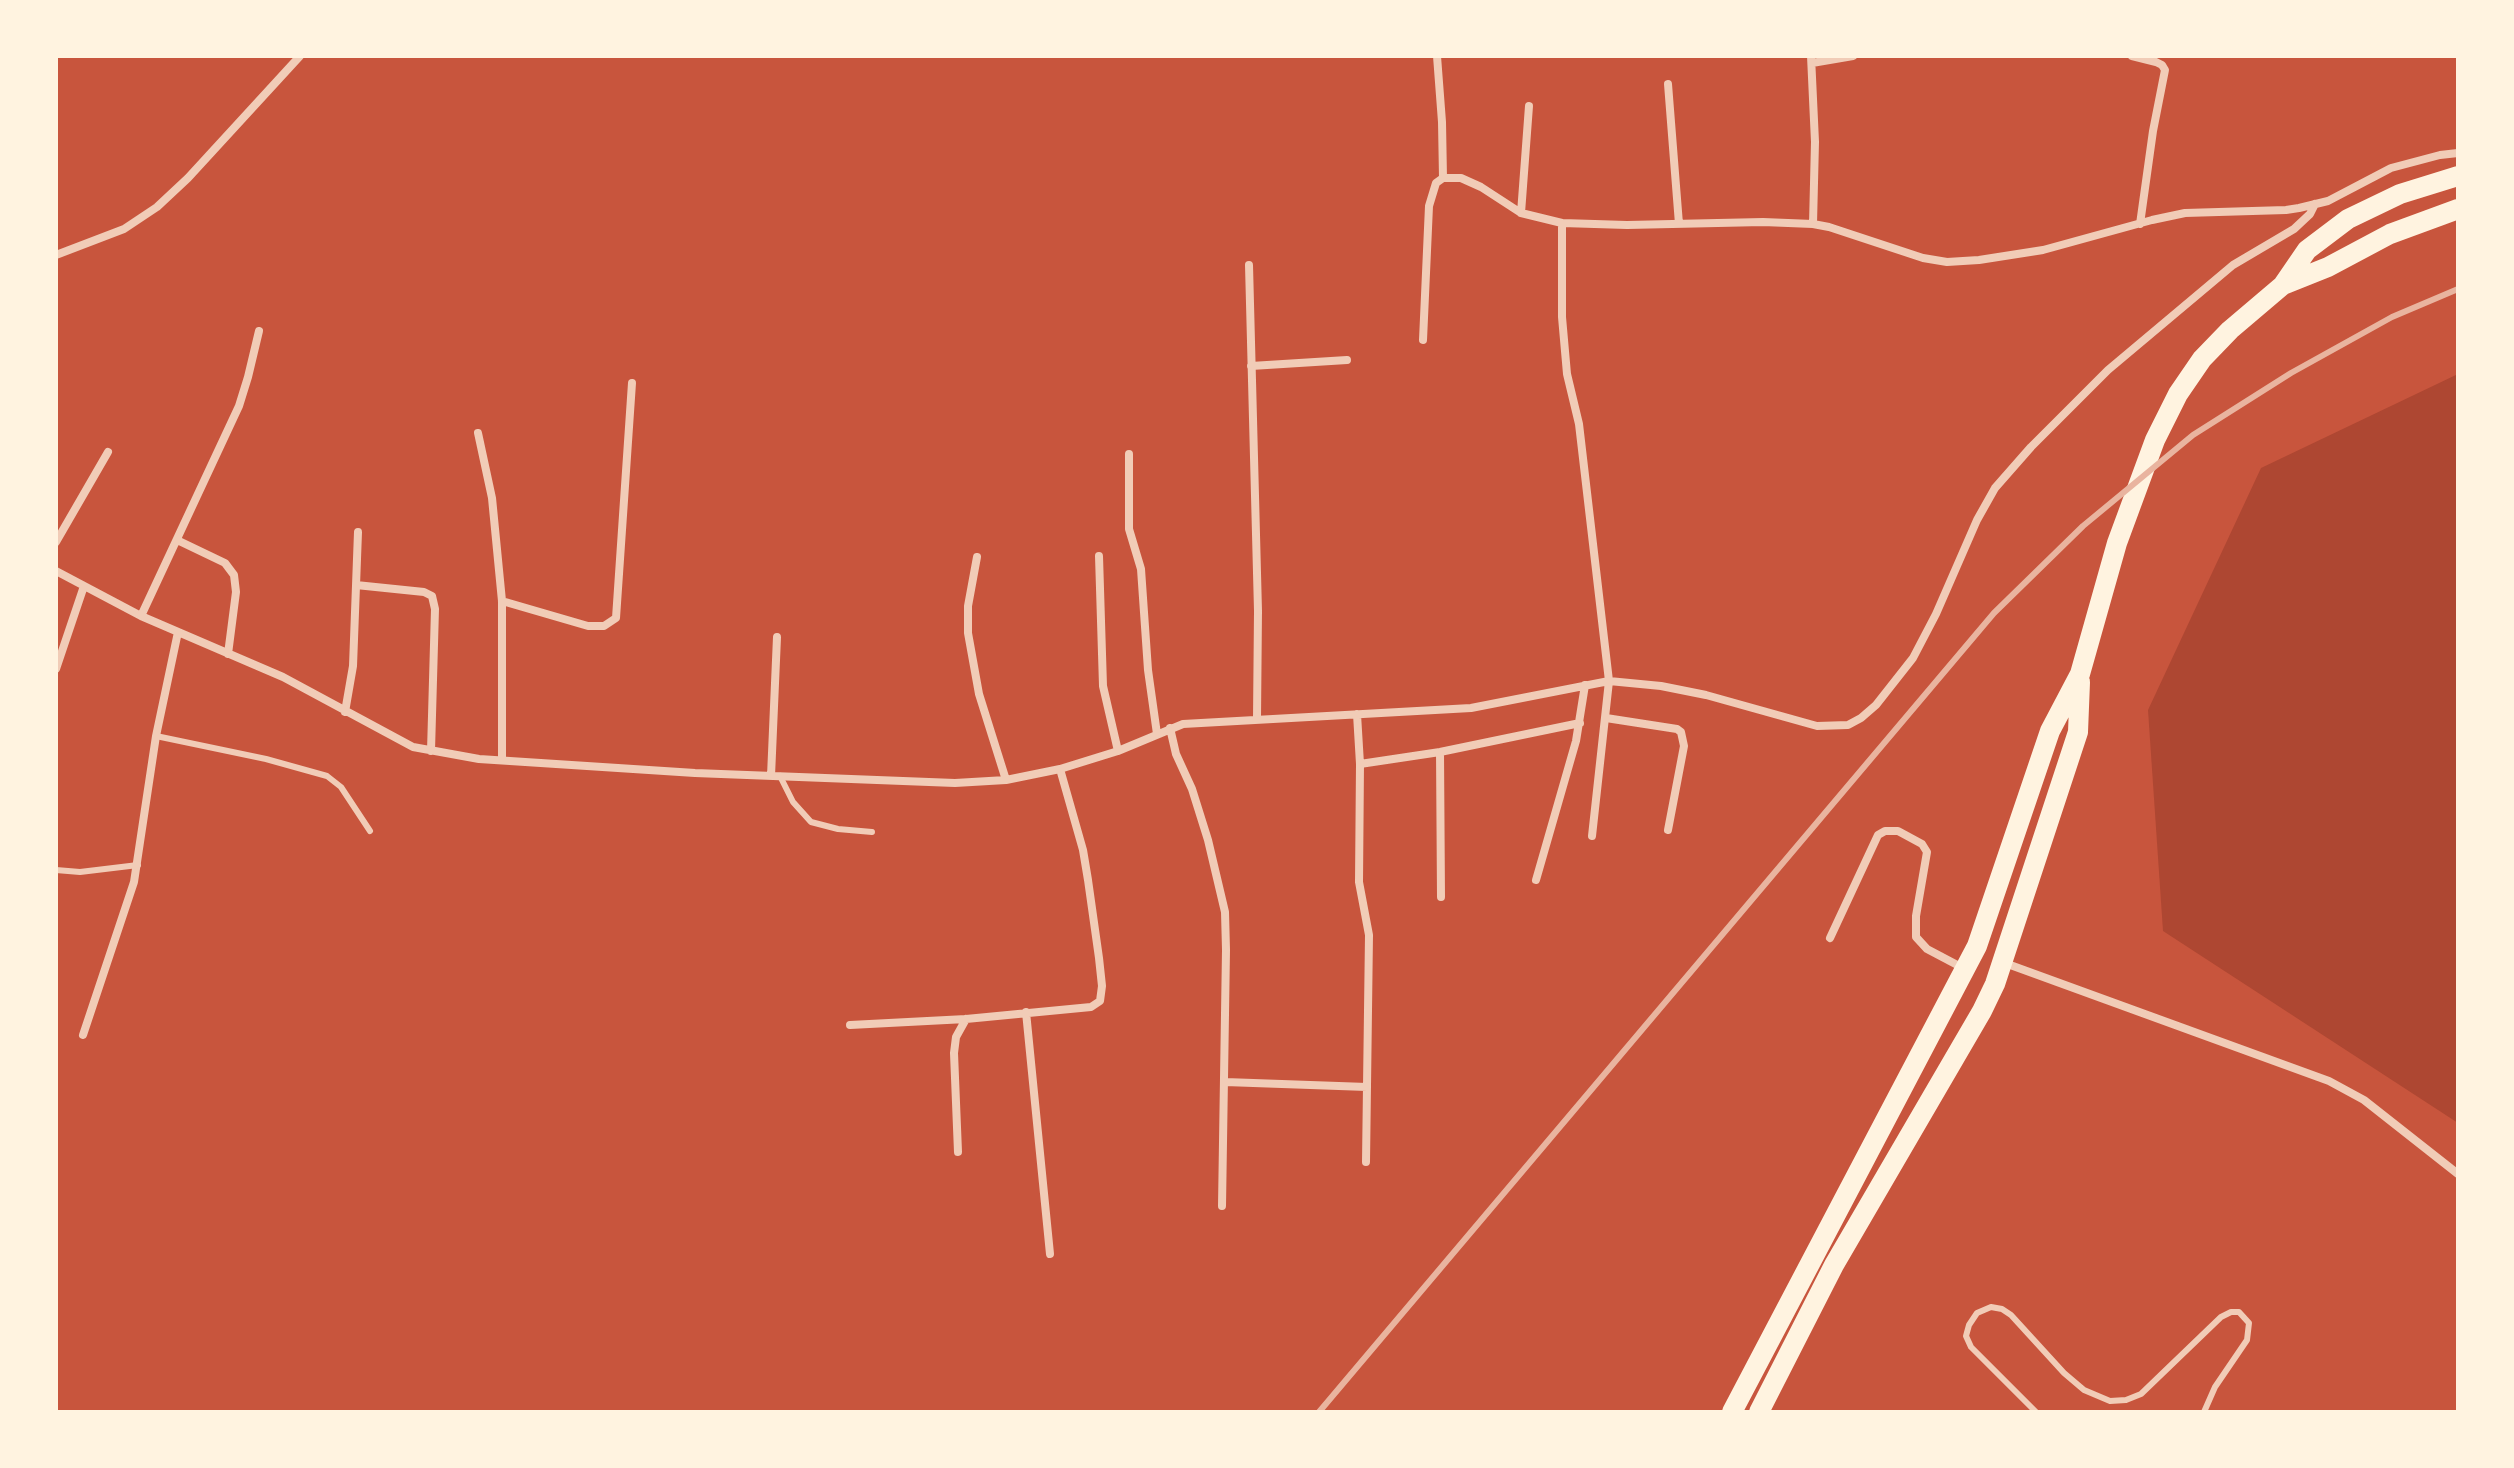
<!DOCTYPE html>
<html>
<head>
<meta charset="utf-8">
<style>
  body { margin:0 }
  #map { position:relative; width:2514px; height:1468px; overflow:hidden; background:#c8553d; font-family:Roboto,sans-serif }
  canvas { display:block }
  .frame { position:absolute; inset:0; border:58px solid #fff3e0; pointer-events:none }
</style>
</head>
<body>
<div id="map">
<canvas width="2514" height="1468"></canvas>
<div class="frame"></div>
</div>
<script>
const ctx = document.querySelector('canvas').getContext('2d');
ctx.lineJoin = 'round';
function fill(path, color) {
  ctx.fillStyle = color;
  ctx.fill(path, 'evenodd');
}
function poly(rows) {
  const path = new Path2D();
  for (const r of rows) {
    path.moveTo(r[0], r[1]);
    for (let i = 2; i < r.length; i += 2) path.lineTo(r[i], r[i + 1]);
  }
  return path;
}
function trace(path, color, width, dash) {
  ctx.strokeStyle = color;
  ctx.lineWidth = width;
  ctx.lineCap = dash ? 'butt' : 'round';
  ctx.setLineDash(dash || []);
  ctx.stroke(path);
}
fill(poly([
  [2458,374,2458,1123,2163,931,2148,710,2261,468]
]), '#ae4732');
trace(poly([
  [156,736,266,759,327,776,341,787,370,831],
  [780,776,793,802,811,822,838,829,872,832],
  [56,870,80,872,138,865],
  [2036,1412,1971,1347,1966,1336,1969,1325,1977,1313,1991,1307,2002,1309,2011,1315,2064,1373,2084,1390,2110,1401,2126,1400,2141,1394,2221,1317,2231,1312,2239,1312,2249,1323,2247,1340,2215,1387,2204,1412]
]), '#f1ccb7', 6);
trace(poly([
  [1437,56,1442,122,1443,178],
  [1811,56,1815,142,1813,224],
  [2132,56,2156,62,2162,65,2165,70,2153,131,2140,224],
  [1812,63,1853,56],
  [1668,84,1679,224],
  [1521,213,1529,106],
  [56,255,124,229,157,207,188,178,300,56],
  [1249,265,1258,611,1257,718],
  [1423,340,1429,206,1436,183,1443,178,1461,178,1481,187,1521,213,1562,223],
  [1251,366,1347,360],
  [478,433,492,498,502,601,502,760],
  [1129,454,1129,529,1141,569,1148,670,1157,734],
  [177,540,225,563,234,575,236,592,228,654],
  [56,542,108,452],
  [1099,556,1103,686,1118,751],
  [977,557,968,606,968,633,979,694,1006,780],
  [56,571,141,616,283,677,413,747,479,759,695,773,955,783,1006,780,1060,769,1118,751,1183,724,1471,708,1609,681,1579,424,1567,374,1562,317,1562,223,1627,225,1763,222,1813,224,1829,227,1923,258,1947,262,1979,260,2043,250,2152,220,2185,213,2286,210,2299,208,2328,201,2391,168,2440,155,2458,153],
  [356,585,424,592,432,596,435,609,431,751],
  [502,601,588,626,604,626,616,618,632,383],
  [141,616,239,406,248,377,259,331],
  [56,669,84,586],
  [345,712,353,666,358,532],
  [1357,714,1360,764,1359,882,1369,935,1366,1162],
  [1606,718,1677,729,1681,732,1684,746,1668,830],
  [1170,728,1176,754,1192,789,1208,840,1225,912,1226,950,1222,1206],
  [1440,752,1441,897],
  [1360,764,1440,752,1580,723],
  [771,776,777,637],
  [1592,836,1609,681,1661,686,1706,695,1817,726,1848,725,1861,718,1876,705,1913,658,1936,614,1977,520,1995,488,2031,447,2108,370,2233,265,2294,229,2310,214,2315,204],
  [1536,880,1576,741,1585,685],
  [1830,938,1878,835,1885,831,1898,831,1922,844,1927,852,1916,916,1916,937,1927,949,1963,968],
  [2002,962,2329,1081,2364,1100,2458,1174],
  [1026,1012,1050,1254],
  [850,1025,966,1019,1091,1007,1100,1001,1102,986,1099,958,1088,880,1083,850,1060,769],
  [83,1035,134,882,156,736,178,632],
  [1225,1082,1367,1087],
  [958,1152,954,1053,956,1037,966,1019]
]), '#f1ccb7', 8);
trace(poly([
  [2283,285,2328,267,2390,234,2458,209],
  [1732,1412,1977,946,2050,731,2080,674,2117,543,2155,440,2178,394,2202,359,2230,330,2283,285,2307,250,2348,219,2400,194,2458,176],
  [1759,1412,1834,1265,1982,1011,1995,984,2078,732,2080,682]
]), '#fff3e0', 20);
trace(poly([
  [1319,1412,1994,613,2083,526,2193,435,2291,373,2392,317,2458,289]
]), '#e9b49f', 6);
</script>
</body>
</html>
